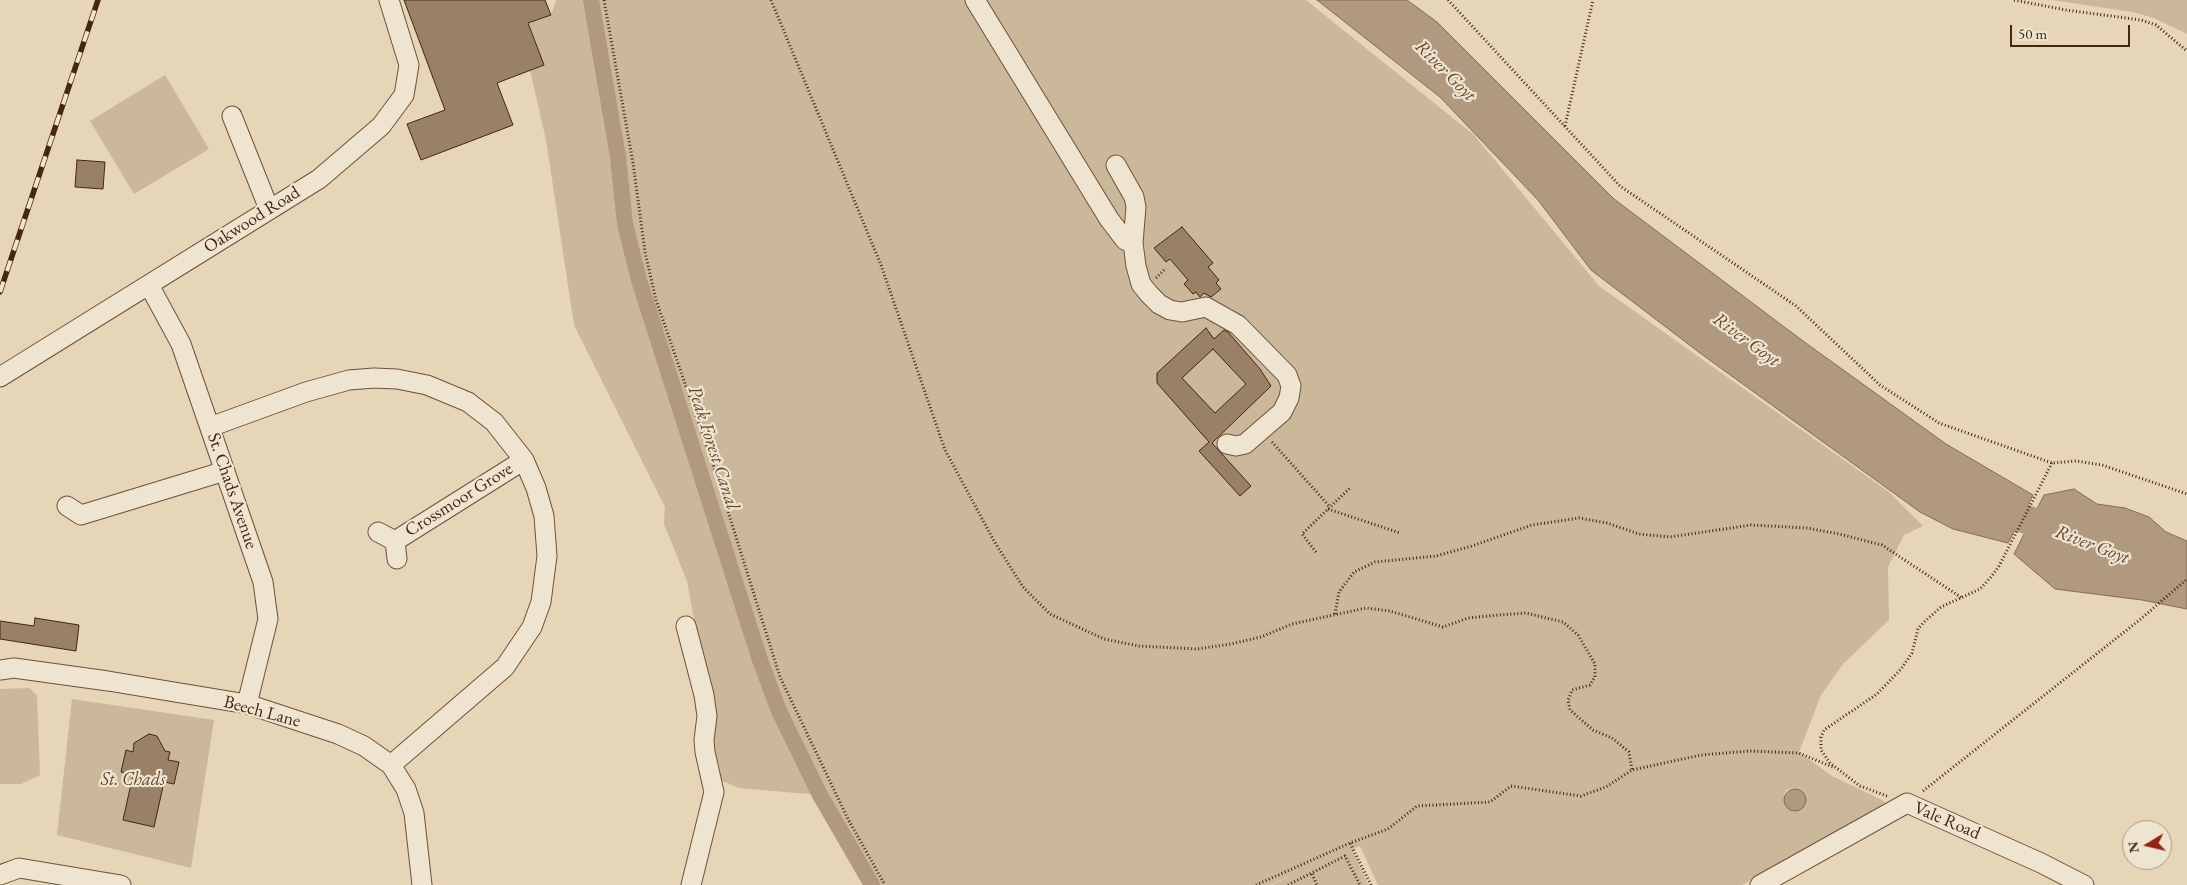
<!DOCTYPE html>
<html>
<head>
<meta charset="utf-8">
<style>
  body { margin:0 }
  #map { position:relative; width:2187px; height:885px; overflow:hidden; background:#e6d5b6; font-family:"EB Garamond",serif }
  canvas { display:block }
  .north { position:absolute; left:2122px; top:820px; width:50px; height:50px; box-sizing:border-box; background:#efe4d0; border:1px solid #ab9884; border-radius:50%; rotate:261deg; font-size:14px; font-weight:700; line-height:20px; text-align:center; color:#462511 }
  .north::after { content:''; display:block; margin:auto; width:18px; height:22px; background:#8f2418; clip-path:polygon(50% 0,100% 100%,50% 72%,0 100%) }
  .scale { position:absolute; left:2010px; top:25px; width:120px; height:22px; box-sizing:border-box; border:2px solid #462511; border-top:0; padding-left:6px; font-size:15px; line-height:18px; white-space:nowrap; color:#462511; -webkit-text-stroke:4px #efe4d0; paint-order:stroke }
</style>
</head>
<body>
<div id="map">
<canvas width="2187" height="885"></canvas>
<div class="north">N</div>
<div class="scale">50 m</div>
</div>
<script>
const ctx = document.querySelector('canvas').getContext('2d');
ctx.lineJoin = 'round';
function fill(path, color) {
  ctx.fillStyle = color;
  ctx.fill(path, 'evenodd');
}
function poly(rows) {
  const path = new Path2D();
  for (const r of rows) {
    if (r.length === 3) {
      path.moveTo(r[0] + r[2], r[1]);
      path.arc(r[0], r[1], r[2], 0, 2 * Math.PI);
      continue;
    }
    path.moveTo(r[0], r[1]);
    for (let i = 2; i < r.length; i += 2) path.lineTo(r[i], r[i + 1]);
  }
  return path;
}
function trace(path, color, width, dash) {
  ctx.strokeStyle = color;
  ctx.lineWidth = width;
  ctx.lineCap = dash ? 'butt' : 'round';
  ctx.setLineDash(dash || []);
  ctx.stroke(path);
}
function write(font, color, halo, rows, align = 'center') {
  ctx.font = font + ' "EB Garamond",serif';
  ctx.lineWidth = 4.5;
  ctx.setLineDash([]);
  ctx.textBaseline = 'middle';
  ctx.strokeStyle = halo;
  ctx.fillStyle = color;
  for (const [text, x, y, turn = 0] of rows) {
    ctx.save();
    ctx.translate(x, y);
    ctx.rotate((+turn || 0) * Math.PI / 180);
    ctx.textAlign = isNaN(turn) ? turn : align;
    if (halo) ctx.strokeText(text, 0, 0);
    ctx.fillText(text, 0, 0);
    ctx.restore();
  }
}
fill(poly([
  [556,0,1306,0,1474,135,1599,286,1889,492,1923,526,1904,535,1888,567,1889,620,1843,664,1821,695,1799,752,1832,776,1884,801,1885,805,1882,811,1742,885,1378,885,1360,846,1352,849,1368,885,1272,885,1297,873,1270,885,872,885,820,795,739,788,720,780,719,764,707,742,713,724,687,581,664,524,665,507,574,325,546,140,530,70,543,65,528,23,551,15],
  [1791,788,1803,792,1806,804,1784,795,1786,790],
  [2052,0,2187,0,2187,34,2154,18,2132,12],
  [165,75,209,149,134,194,90,121],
  [29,688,37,695,40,775,21,784,0,784,0,689],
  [72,699,214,720,191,868,57,835]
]), '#cbb79a');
const water = poly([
  [1317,0,1407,0,1437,22,1614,199,1803,341,1946,444,2033,495,2008,543,1953,529,1920,512,1704,356,1591,270,1538,200,1440,97,1317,0],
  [2074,489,2097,504,2125,508,2149,517,2166,532,2187,541,2187,609,2142,600,2055,589,2014,554,2044,495,2074,489],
  [1795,800,11]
]);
fill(water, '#b0997e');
trace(water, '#866b52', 1);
trace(poly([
  [591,0,618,157,625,224,639,280,760,660,779,711,820,795,872,885]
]), '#b0997e', 16);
trace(poly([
  [1986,501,2012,514,2067,535]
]), '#b0997e', 29);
const building = poly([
  [404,0,545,0,551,15,528,23,544,65,497,83,513,125,421,160,407,124,445,110,404,0],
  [77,160,105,162,103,189,75,187,77,160],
  [1182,227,1213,263,1208,267,1219,280,1216,283,1221,289,1211,297,1204,293,1200,297,1196,292,1193,294,1184,284,1188,280,1170,259,1166,262,1154,248,1182,227],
  [1206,328,1214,339,1224,330,1228,332,1260,369,1271,386,1212,443,1251,486,1240,496,1199,451,1209,442,1157,383,1157,373,1206,328],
  [1213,349,1246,384,1215,413,1182,378,1213,349],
  [35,618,79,625,76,651,0,639,0,621,34,626,35,618],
  [149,734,157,736,165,751,170,752,168,760,179,762,174,784,164,782,154,827,123,820,133,775,121,772,126,750,133,752,134,743,149,734]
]);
fill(building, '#998167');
trace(building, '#462511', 1);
const minor = poly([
  [975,0,1109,219,1125,240,1133,243],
  [232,116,269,209],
  [1116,165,1134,197,1136,207,1133,243,1136,266,1141,284,1149,294,1159,304,1170,310,1182,312,1206,307,1238,325,1287,375,1291,386,1289,398,1282,412,1245,444,1236,446,1227,444],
  [149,285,181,344,263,582,268,619,247,704],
  [0,377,319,179,381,126,404,95,409,65,389,0],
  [210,427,306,392,349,380,374,378,397,379,427,385,468,402,494,422,524,460,536,488,544,516,547,556,541,602,532,627,505,667,391,765],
  [67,506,81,515,225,471],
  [378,532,395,541,397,559],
  [395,541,524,460],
  [686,626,704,695,707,716,704,740,705,752,714,792,691,885],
  [0,670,14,668,108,681,247,704,338,734,364,746,391,765,406,789,414,813,422,885],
  [0,875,19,868,121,885],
  [1760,885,1907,803,2041,863,2084,885]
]);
trace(minor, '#6e513a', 21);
trace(poly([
  [604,0,633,163,645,252,656,300,714,467,780,677,848,819,885,885],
  [771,0,881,265,945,450,994,541,1023,587,1050,614,1104,639,1139,646,1197,649,1231,644,1261,637,1292,624,1366,608,1390,611,1443,627,1468,618,1499,615,1526,613,1546,618,1563,622,1578,635,1595,664,1595,677,1590,685,1572,690,1568,700,1570,710,1593,730,1612,738,1629,752,1632,770],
  [1448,0,1620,186,1796,306,1880,385,1939,423,2052,463,2076,461,2102,465,2187,494],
  [2014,0,2066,10,2141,20,2156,25,2187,51],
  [1565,126,1593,0],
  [1156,278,1166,268],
  [1272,442,1330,507],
  [1328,509,1400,533],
  [1316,552,1302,534,1351,487],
  [1335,614,1339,592,1354,572,1375,562,1436,556,1472,546,1532,525,1579,518,1607,523,1639,534,1670,537,1751,525,1807,528,1839,534,1882,545,1962,598],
  [1923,791,2142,618,2187,579],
  [1887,796,1860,786,1830,763,1821,750,1821,737,1824,730,1877,694,1901,669,1912,653,1918,629,1924,622,1941,607,1980,589,1991,577,1999,566,2052,463],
  [1312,874,1317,885],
  [1256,885,1350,843],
  [1288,885,1345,856,1360,885],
  [1371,885,1350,843,1388,829,1417,806,1490,802,1511,786,1581,796,1606,787,1632,770,1701,755,1749,751,1799,753,1835,768]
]), '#462511', 3, [1, 2.5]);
trace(minor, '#efe4d0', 19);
const rail = poly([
  [0,292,98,0]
]);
trace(rail, '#462511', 5.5);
trace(rail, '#efe4d0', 4, [11]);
write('18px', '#462511', '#efe4d0', [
  ["Oakwood Road",252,220,-32],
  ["St. Chads Avenue",232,491,71],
  ["Crossmoor Grove",459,500,-32],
  ["Beech Lane",262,712,15],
  ["Vale Road",1947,821,23]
]);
write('italic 18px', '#61422c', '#efe4d0', [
  ["St. Chads",133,780]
]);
write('italic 19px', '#664832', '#efe4d0', [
  ["River Goyt",1445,71,45],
  ["River Goyt",1746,340,36],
  ["Peak Forest Canal",713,448,72],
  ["River Goyt",2092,545,21]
]);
</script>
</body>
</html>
